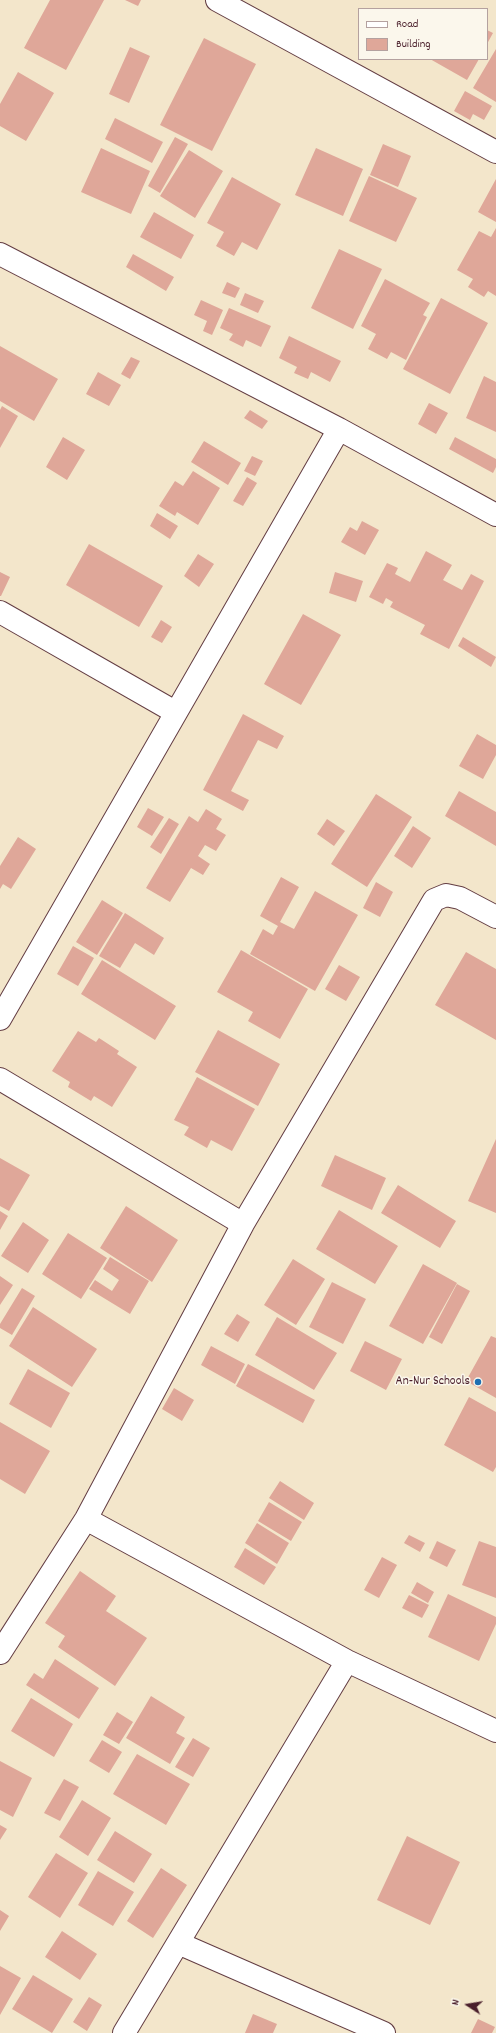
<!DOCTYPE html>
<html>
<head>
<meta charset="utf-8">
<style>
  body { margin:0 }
  #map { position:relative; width:496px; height:2033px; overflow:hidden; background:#f3e6cb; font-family:Dekko,sans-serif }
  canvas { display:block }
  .legend { position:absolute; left:358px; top:8px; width:130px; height:52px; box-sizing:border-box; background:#fbf7ec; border:1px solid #b4a19f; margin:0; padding:5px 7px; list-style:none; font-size:12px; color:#4a1f2b }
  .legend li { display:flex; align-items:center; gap:8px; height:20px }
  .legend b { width:20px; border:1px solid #b4a19f }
  .north { position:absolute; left:448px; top:1985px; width:40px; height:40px; -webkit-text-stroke:3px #fbf7ec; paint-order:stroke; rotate:282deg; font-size:11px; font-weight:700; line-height:16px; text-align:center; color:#4a1f2b }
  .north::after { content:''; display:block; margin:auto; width:14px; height:18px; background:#4a1f2b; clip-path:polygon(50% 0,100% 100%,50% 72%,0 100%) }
</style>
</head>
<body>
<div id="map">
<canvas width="496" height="2033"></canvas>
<ul class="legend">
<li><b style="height:5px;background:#fff"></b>Road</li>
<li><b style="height:11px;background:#dfa799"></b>Building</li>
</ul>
<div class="north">N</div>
</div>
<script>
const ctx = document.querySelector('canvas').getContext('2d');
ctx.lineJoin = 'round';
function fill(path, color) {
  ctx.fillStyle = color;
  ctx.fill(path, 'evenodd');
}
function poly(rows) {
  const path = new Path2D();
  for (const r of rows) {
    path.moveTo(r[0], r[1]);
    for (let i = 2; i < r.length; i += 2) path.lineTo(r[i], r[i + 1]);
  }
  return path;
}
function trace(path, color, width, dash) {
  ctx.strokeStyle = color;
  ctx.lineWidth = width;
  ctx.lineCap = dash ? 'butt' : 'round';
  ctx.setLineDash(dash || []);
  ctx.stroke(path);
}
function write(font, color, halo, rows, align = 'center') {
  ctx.font = font + ' Dekko,sans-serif';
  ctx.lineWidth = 3;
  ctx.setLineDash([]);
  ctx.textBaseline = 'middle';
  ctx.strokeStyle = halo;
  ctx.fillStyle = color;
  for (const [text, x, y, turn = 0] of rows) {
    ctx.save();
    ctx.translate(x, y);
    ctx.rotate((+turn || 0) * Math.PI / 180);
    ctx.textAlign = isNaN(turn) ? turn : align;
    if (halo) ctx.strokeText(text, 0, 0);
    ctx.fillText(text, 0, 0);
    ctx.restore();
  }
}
fill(poly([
  [50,0,104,0,66,70,24,48],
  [125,0,141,0,138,6],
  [487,30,493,33,487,44],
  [204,38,256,64,212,151,160,125],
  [130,47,150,56,129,103,109,94],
  [496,49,496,102,473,88],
  [430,59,479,59,467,80],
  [18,72,54,93,26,141,0,126,0,104],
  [465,91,492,106,484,120,473,114,470,120,454,111],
  [115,118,163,142,152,163,105,139],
  [175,137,188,144,160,193,148,186],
  [383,144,411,156,398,187,370,175],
  [101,148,150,171,131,214,81,192],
  [316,148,363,169,343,216,295,195],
  [189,150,223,171,195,218,160,196],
  [369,176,417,198,396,242,349,221],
  [232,177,281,204,257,250,242,242,234,256,216,246,224,232,207,223],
  [496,179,496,222,478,212],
  [154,212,194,235,181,259,140,237],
  [496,228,496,296,488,291,484,297,468,287,473,279,457,270,479,231,491,237],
  [339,249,382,269,353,329,311,308],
  [133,254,174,277,166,291,126,267],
  [385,279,430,303,423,315,427,317,406,360,391,352,387,359,368,349,376,334,361,326],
  [227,282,240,288,235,298,222,293],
  [245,293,264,301,258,313,240,305],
  [441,298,488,323,450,394,403,369],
  [201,300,223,310,212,335,203,331,207,321,194,315],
  [229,308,271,326,261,347,246,340,243,347,229,340,233,334,220,328],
  [289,336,341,361,330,382,311,372,308,379,294,373,297,367,279,358],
  [0,346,58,379,34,421,0,401],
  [131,357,140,361,130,379,121,374],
  [98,372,121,385,109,406,86,394],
  [484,376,496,382,496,432,466,418],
  [429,403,448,413,436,434,418,424],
  [2,406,18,416,0,448,0,410],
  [250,410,268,421,262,429,244,418],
  [63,437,85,450,67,480,46,467],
  [455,437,496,459,496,467,493,473,449,449],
  [204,441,241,463,228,485,191,462],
  [252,456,263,461,255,476,244,471],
  [193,471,220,488,198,525,177,512,175,516,159,506,175,481,183,486],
  [247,477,257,483,243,506,233,501],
  [157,513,178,526,170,539,150,526],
  [362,521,379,530,365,555,341,542,350,527,357,531],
  [89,544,163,586,139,627,66,585],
  [426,551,452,565,443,580,462,590,471,574,484,581,449,649,420,634,425,625,390,607,393,602,386,598,383,604,369,597,387,563,398,568,395,574,410,582],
  [198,554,214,564,199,587,184,576],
  [0,572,10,577,1,596,0,596],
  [335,572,363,581,356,602,329,593],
  [303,614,341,635,301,705,264,684],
  [161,620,172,627,162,643,151,637],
  [463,637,496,657,491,667,458,646],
  [243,714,284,736,277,749,258,740,231,791,249,800,243,811,203,790],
  [477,734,496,745,496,755,483,779,459,766],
  [459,791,496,812,496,846,445,816],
  [376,794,412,817,367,887,331,864],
  [148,808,164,817,152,836,137,827],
  [206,809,222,819,216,829,226,835,216,851,205,845,198,856,210,864,203,875,191,868,170,902,146,888,189,816,198,822],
  [169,818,179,824,161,854,150,847],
  [327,819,345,831,334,846,317,834],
  [413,826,431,838,412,868,394,856],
  [18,837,36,849,11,889,3,884,0,889,0,866],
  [281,877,299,887,280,922,294,929,315,891,358,915,315,991,250,954,263,929,273,935,278,926,260,916],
  [376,882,393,892,380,917,363,908],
  [102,900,123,913,97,955,76,942],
  [125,913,164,938,154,955,135,943,120,968,99,956],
  [73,946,94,958,78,986,57,974],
  [241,950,308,989,280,1039,248,1021,253,1012,217,992],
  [466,952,496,969,496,1040,435,1005],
  [102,960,176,1006,155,1040,81,994],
  [339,965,360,977,346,1001,325,989],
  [218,1030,280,1064,258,1106,195,1072],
  [78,1031,96,1042,99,1038,119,1051,117,1054,137,1067,112,1107,94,1096,91,1101,68,1087,70,1082,52,1071],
  [197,1077,255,1109,232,1151,211,1140,207,1148,184,1135,189,1127,174,1120],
  [496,1139,496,1213,468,1201],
  [335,1155,386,1178,372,1210,321,1186],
  [0,1158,30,1175,9,1211,0,1206],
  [398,1185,456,1221,440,1248,381,1213],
  [126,1206,178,1240,152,1282,100,1248],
  [339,1210,398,1246,375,1284,316,1249],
  [0,1211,8,1216,0,1230],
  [23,1222,49,1240,28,1273,1,1256],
  [68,1233,107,1258,81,1299,42,1274],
  [110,1257,149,1281,130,1314,89,1289,95,1280,112,1291,119,1280,103,1269],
  [293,1259,325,1279,296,1325,264,1305],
  [423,1264,457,1283,423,1344,389,1326],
  [0,1276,13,1285,0,1305],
  [332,1282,366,1299,343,1344,309,1327],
  [457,1284,470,1291,442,1344,429,1337],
  [22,1288,35,1296,12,1335,0,1328,0,1324],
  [33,1307,97,1349,72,1387,9,1346],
  [237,1314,250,1322,238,1342,224,1334],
  [277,1317,337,1353,314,1390,255,1355],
  [491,1336,496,1338,496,1398,466,1381],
  [365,1341,402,1359,386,1390,350,1371],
  [211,1346,245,1364,235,1384,201,1365],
  [248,1364,315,1400,303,1423,236,1386],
  [28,1369,70,1393,51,1428,9,1404],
  [174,1388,194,1400,182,1421,162,1409],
  [469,1397,496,1412,496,1467,493,1472,444,1445],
  [0,1422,50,1451,25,1494,0,1479],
  [280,1481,314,1503,304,1520,269,1498],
  [269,1502,302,1522,291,1541,258,1521],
  [257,1523,289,1543,277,1564,245,1543],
  [409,1535,425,1543,420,1552,404,1543],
  [437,1541,456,1550,447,1567,429,1558],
  [479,1541,496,1547,496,1598,462,1585],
  [245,1548,276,1567,264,1585,234,1567],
  [382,1557,397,1565,379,1598,364,1590],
  [80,1571,116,1596,106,1611,147,1638,115,1686,58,1647,65,1636,45,1623],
  [417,1582,434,1592,428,1603,411,1593],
  [448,1594,496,1617,496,1624,479,1661,428,1637],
  [409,1595,429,1605,422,1618,402,1608],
  [55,1659,99,1688,79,1719,26,1685,34,1673,43,1679],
  [151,1696,185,1717,176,1733,185,1738,170,1764,126,1738],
  [31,1698,73,1724,54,1757,11,1731],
  [117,1712,133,1722,119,1744,103,1735],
  [193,1738,210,1748,193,1777,175,1767],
  [102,1740,122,1752,109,1773,89,1761],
  [137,1754,190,1784,166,1825,113,1794],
  [0,1761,32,1778,13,1817,0,1810],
  [64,1779,79,1787,60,1821,44,1813],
  [82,1800,111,1818,88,1856,59,1837],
  [0,1825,7,1829,0,1840],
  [115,1831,152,1854,134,1883,97,1860],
  [407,1836,460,1862,430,1925,377,1900],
  [56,1853,88,1873,60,1918,28,1897],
  [161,1868,187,1885,153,1938,127,1921],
  [98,1871,134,1892,113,1926,78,1905],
  [0,1910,9,1916,0,1931],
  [62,1931,97,1954,80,1980,45,1957],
  [0,1966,21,1978,0,2015],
  [33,1975,73,1999,52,2033,12,2009],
  [89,1997,102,2005,87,2031,73,2022],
  [253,2014,277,2024,273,2033,245,2033],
  [478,2019,495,2027,492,2033,471,2033]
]), '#dfa799');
const minor = poly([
  [217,0,496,152],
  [0,254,339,429,496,515],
  [0,612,175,712],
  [0,1019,339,429],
  [0,1079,243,1224],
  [86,1519,347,1661,496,1731],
  [0,1653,86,1519,243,1224,434,900,446,895,460,898,496,917],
  [178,1943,384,2033],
  [124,2033,347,1661]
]);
trace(minor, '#633d43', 24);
trace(minor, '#fff', 22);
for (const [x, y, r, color] of [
  [478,1382,4,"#1f6fb2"]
]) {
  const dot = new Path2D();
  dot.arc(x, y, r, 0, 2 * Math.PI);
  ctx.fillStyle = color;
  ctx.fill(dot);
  trace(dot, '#fbf7ec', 1.5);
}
write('13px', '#4a1f2b', '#fbf7ec', [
  ["An-Nur Schools",470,1382]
], 'right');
</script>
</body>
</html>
